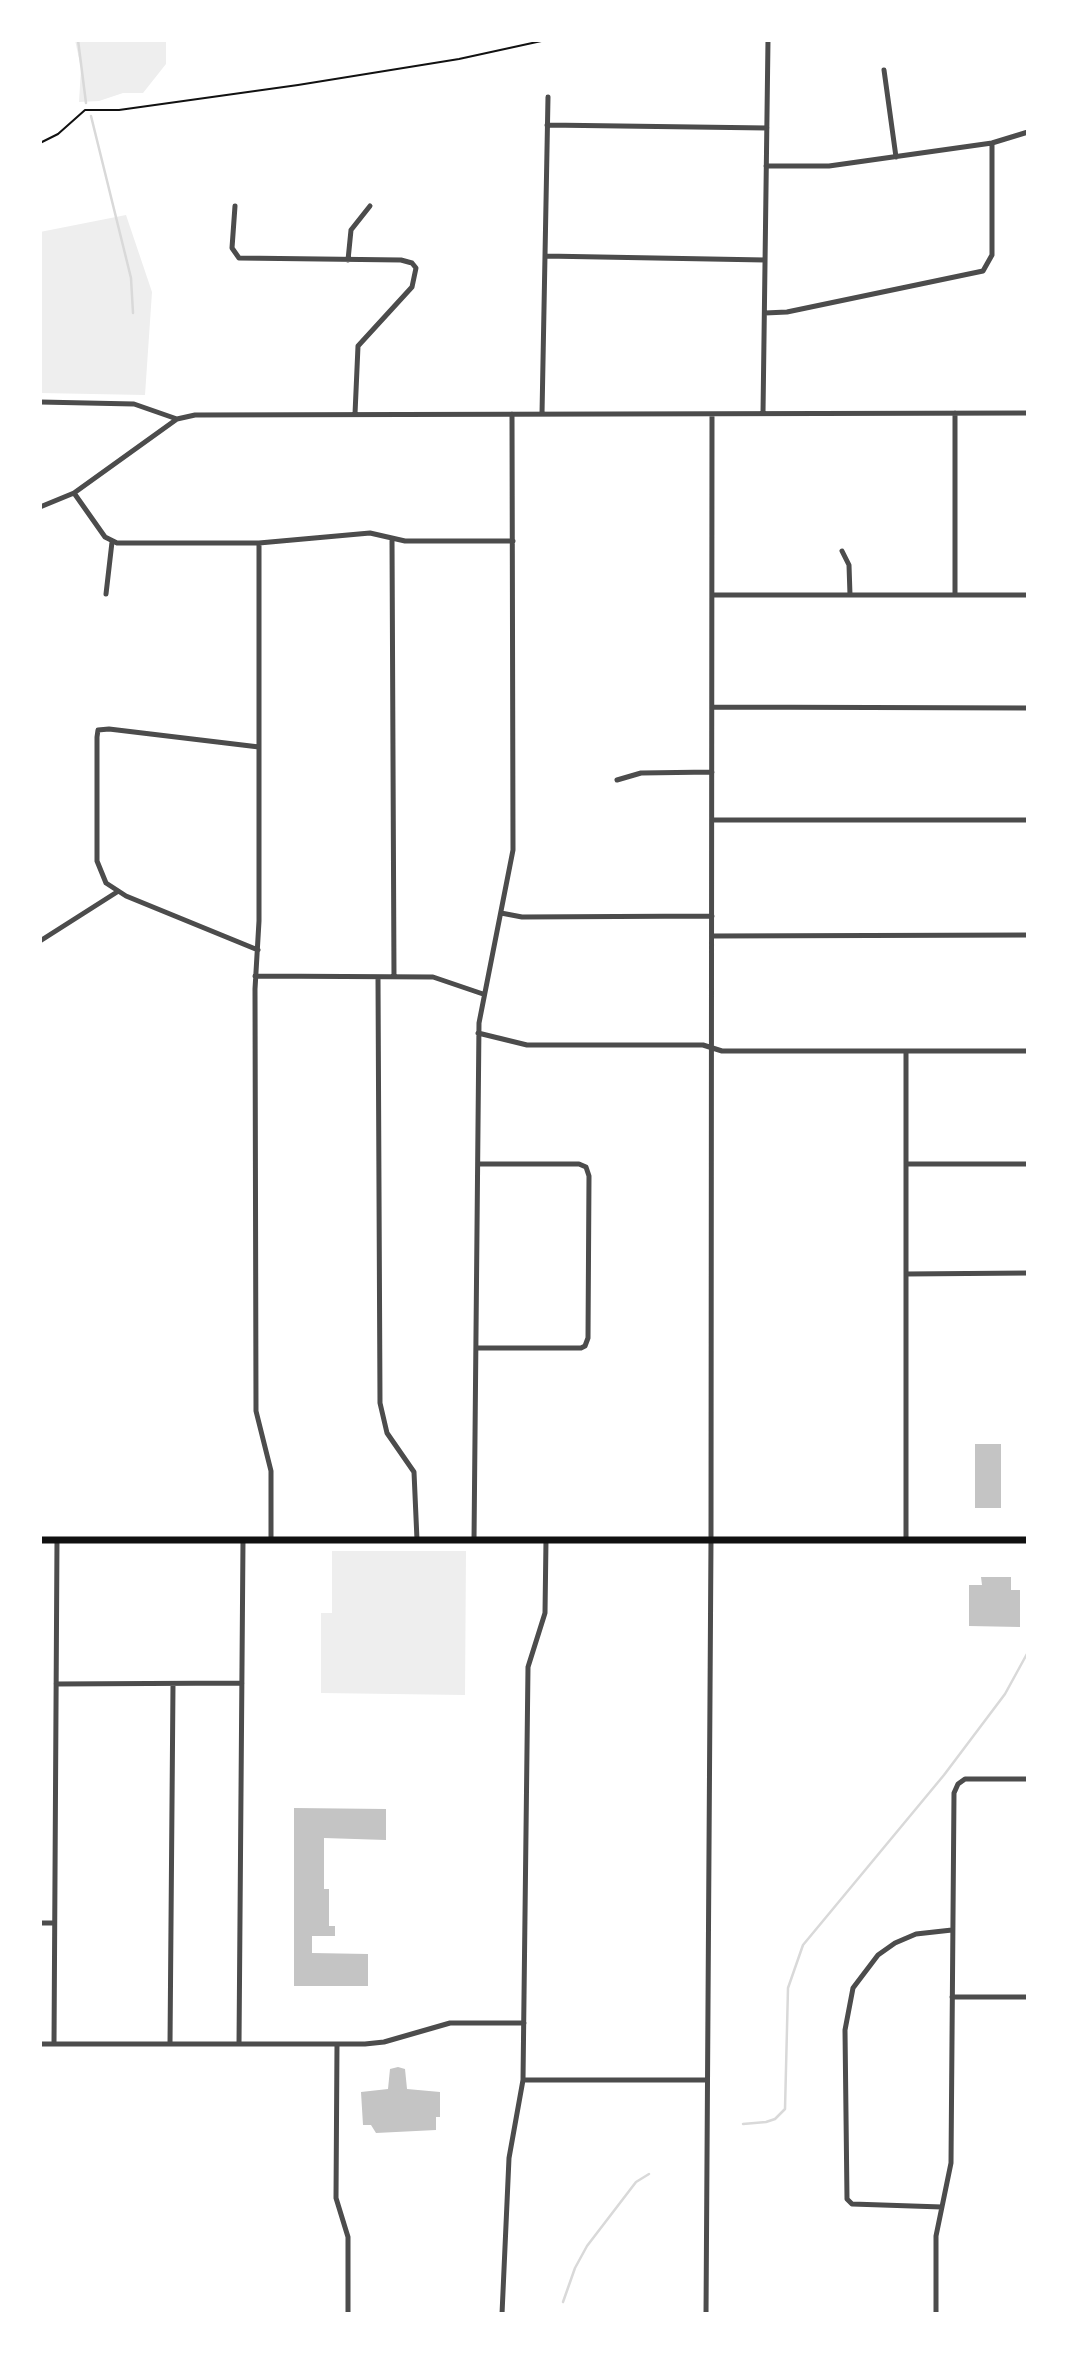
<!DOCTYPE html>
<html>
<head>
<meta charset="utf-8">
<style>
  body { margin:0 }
  #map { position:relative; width:1068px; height:2354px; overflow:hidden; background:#fff; font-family:"Noto Sans",sans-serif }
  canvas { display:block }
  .frame { position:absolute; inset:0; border:42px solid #fff; pointer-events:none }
</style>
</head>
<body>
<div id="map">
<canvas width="1068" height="2354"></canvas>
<div class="frame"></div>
</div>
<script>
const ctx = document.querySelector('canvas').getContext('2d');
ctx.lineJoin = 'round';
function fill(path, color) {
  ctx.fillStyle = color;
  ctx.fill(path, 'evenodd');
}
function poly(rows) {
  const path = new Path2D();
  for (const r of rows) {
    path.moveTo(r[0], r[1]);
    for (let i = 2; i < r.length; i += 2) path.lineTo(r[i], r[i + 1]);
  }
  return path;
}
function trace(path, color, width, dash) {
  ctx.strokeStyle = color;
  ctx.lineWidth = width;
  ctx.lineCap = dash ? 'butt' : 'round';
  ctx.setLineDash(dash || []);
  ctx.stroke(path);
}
fill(poly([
  [75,40,166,40,166,64,143,93,123,93,99,101,79,102,81,68],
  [126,215,152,292,145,395,40,393,40,232],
  [332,1551,466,1551,465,1695,321,1693,321,1613,332,1613]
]), '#eee');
trace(poly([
  [78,40,86,103],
  [91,116,131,278,133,313],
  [743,2124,766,2122,775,2119,785,2109,788,1988,803,1945,944,1775,1005,1694,1028,1652],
  [563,2302,575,2268,587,2246,636,2182,649,2174]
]), '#d9d9d9', 2.5);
fill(poly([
  [975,1444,1001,1444,1001,1508,975,1508],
  [981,1577,1011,1577,1011,1590,1020,1590,1020,1627,969,1626,969,1585,982,1585],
  [294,1808,386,1809,386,1840,324,1838,324,1889,329,1889,329,1926,335,1926,335,1936,312,1936,312,1953,368,1954,368,1986,294,1986],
  [398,2067,405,2069,407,2089,440,2092,440,2117,436,2117,436,2130,376,2133,371,2125,363,2125,361,2092,388,2089,390,2069]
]), '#c4c4c4');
trace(poly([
  [40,143,58,134,85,110,119,110,298,85,459,59,546,40]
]), '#111', 2);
trace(poly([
  [884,70,896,157],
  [547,125,767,128],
  [766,166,829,166,992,143,1028,132],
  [235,206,232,248,239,258,401,260,412,263,416,268,412,287,358,346,355,414],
  [545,256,765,260],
  [348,260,351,230,370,206],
  [765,313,787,312,983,271,992,255,992,143],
  [40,402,134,404,177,419],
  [763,413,768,40],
  [955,413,955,595],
  [542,414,548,97],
  [74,493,105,537,117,543,259,543,370,533,405,541,513,541],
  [40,507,74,493,177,419,195,415,1028,413],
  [392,538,394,977],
  [259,543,259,921,255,989,256,1411,271,1471,271,1540],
  [842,551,849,565,850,595],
  [106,594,112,542],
  [712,595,1028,595],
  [712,707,1028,708],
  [617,780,641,773,712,772],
  [712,820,1028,820],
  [501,913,522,917,712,916],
  [712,936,1028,935],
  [40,941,117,892],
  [258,950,126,896,106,883,97,861,97,737,98,730,109,729,259,747],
  [255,976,433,977,483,994],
  [378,977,380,1403,387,1433,414,1472,417,1540],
  [478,1033,527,1045,703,1045,722,1051,1028,1051],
  [906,1164,1028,1164],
  [906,1274,1028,1273],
  [476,1348,581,1348,585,1346,588,1338,589,1176,586,1167,579,1164,478,1164],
  [474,1540,479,1023,513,850,512,414],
  [906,1540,906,1051],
  [56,1684,242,1683],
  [40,1923,54,1923],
  [952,1997,1028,1997],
  [40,2044,365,2044,384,2042,450,2023,524,2023],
  [54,2044,57,1540],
  [170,2044,173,1684],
  [239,2044,243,1540],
  [337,2044,336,2198,348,2237,348,2314],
  [523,2080,707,2080],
  [942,2207,852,2204,847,2199,845,2030,853,1988,878,1955,895,1943,916,1934,952,1930],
  [502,2314,509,2158,523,2080,528,1667,545,1613,546,1540],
  [706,2314,711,1540,712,414],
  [936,2314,936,2236,951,2163,954,1793,958,1784,965,1779,1028,1779]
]), '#4c4c4c', 5);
trace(poly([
  [40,1540,1028,1540]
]), '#111', 7);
</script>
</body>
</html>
